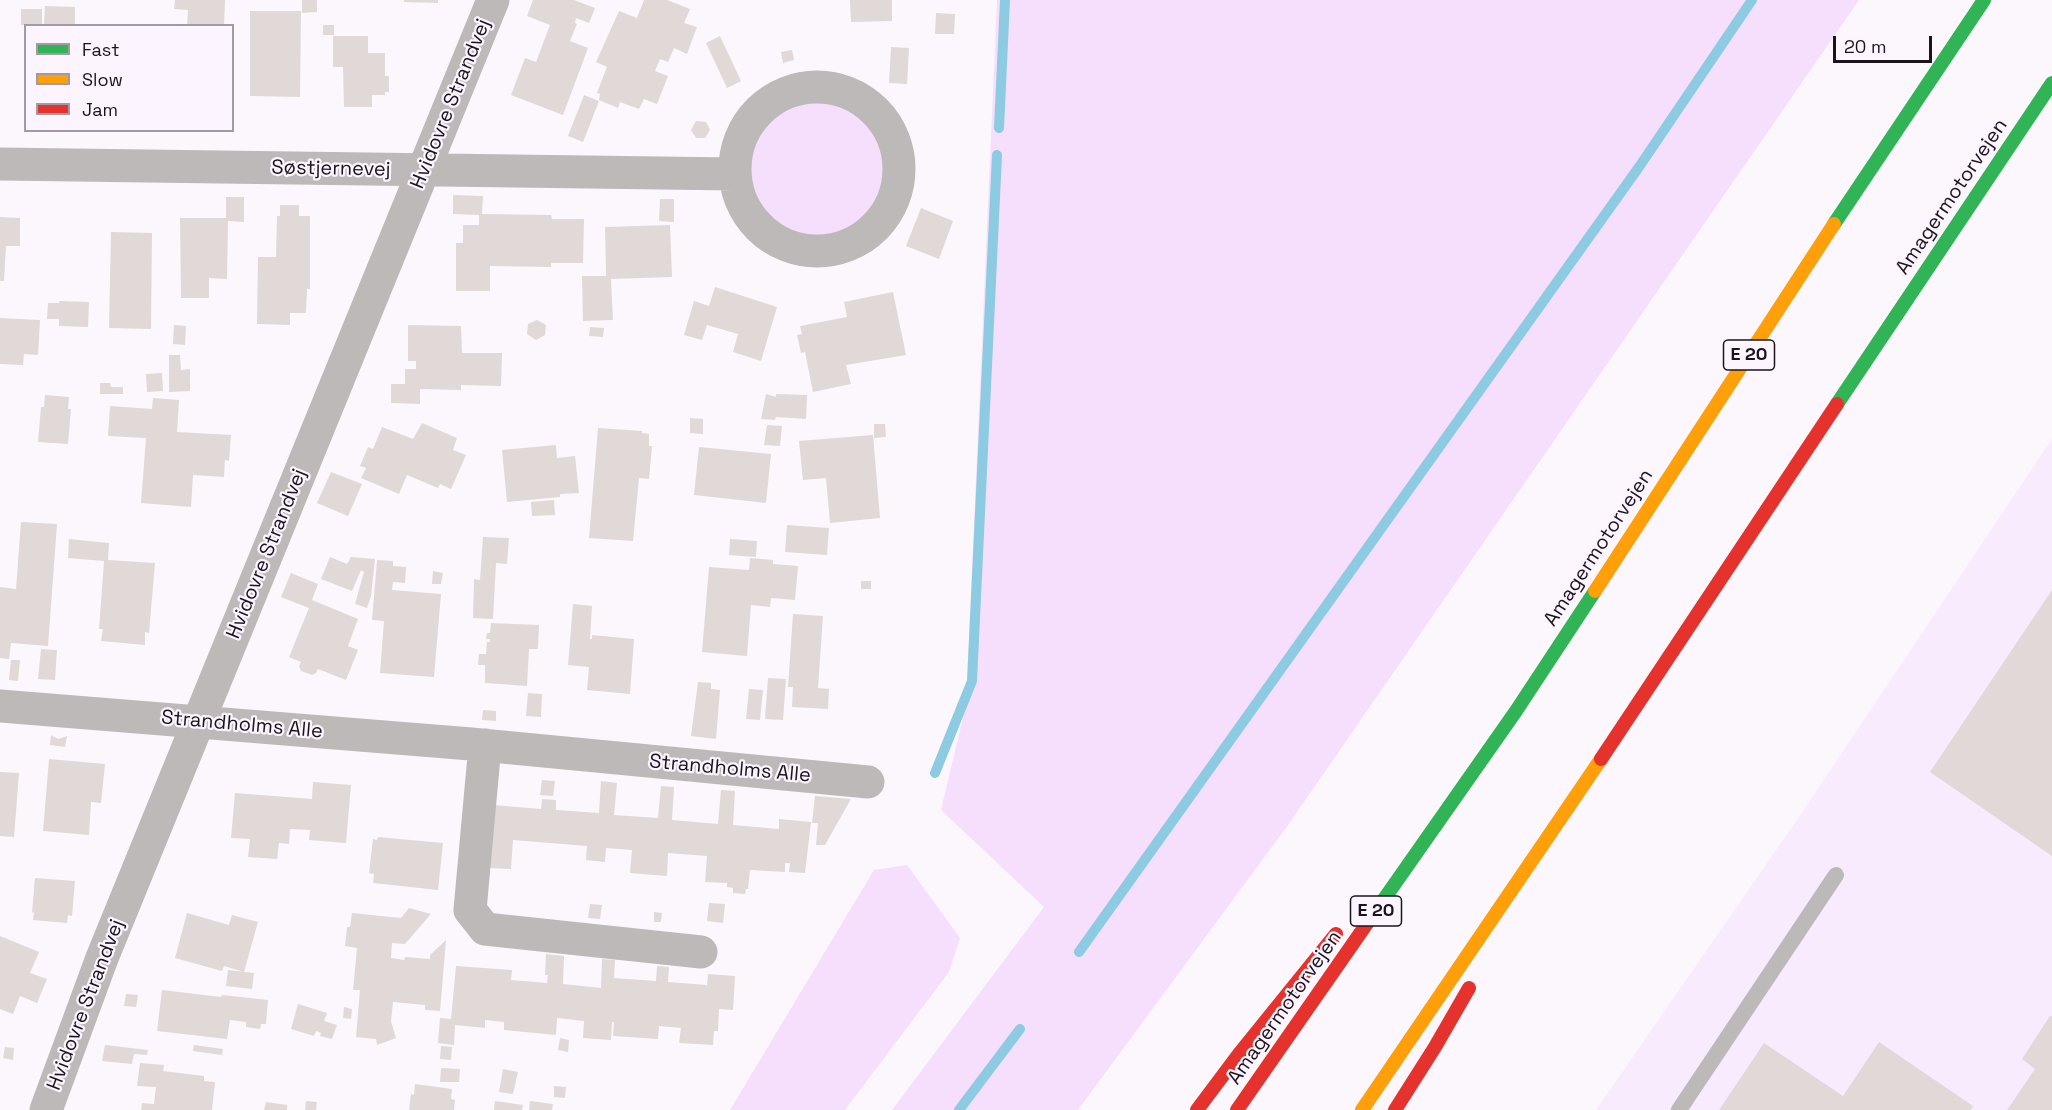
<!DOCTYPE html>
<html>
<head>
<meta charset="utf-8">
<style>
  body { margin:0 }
  #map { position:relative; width:2052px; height:1110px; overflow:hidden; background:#fbf7fc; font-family:"Space Grotesk",sans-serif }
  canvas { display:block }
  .legend { position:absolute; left:24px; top:24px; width:210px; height:108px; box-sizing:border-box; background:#fcf4ff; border:2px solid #a29aa5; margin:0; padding:8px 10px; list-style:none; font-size:18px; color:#1b141d }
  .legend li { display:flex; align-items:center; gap:12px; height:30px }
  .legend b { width:30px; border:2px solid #a29aa5 }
  .scale { position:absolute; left:1833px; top:36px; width:99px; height:27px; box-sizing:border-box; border:3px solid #1b141d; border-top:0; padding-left:8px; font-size:18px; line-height:21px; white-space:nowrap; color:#1b141d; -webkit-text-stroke:4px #fcf4ff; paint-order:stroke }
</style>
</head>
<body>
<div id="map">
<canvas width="2052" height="1110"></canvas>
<ul class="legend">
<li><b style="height:8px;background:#30b455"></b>Fast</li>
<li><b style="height:8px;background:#ff9f0a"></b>Slow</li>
<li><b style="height:8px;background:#e5322d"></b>Jam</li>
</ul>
<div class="scale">20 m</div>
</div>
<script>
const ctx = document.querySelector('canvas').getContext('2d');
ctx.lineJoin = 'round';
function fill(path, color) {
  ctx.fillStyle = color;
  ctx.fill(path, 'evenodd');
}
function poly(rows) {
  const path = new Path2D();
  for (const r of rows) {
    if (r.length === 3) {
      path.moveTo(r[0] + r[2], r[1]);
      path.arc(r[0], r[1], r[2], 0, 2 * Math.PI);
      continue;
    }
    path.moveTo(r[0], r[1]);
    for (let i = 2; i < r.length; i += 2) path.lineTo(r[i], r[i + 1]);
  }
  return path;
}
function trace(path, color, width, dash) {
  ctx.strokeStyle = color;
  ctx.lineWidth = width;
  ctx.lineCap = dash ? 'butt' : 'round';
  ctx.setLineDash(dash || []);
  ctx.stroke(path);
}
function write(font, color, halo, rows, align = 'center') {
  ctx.font = font + ' "Space Grotesk",sans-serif';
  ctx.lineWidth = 4.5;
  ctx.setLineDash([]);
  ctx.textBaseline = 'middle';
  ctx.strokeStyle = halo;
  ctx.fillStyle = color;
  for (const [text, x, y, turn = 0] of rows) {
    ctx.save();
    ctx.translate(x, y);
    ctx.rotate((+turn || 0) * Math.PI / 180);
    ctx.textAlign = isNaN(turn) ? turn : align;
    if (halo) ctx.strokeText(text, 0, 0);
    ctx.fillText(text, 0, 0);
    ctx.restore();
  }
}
fill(poly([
  [2052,439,2052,1110,1596,1110,1799,817]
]), '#f8ebfd');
fill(poly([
  [997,0,1859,0,1288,825,1078,1110,892,1110,1044,907,941,810,966,705],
  [818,171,68],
  [907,865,960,938,949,972,845,1110,730,1110,874,870]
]), '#f6dffd');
trace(poly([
  [999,128,1005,0],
  [935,773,972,681,997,155],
  [1079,952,1639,167,1752,0],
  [959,1110,1020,1029]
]), '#8dcbe2', 10);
fill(poly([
  [175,0,225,0,224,26,187,26,188,10,174,9],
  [302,0,317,0,317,12,302,13],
  [404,0,438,0,438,3,404,2],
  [533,0,574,0,595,8,589,23,576,18,575,23,577,24,570,41,588,48,563,115,511,95,525,58,536,62,550,25,527,16],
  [644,0,667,0,690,9,684,23,697,27,687,54,674,48,668,62,660,59,655,71,668,76,657,104,644,99,639,109,620,102,618,108,599,100,600,94,597,93,607,67,596,62,619,11,637,18],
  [850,0,892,0,892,21,851,22],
  [45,6,75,7,75,26,44,25],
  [21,9,42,9,42,25,21,25],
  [250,11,301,11,300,97,250,96],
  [936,13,955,14,954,34,935,34],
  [323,25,334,25,334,35,323,35],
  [333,36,368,36,368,53,385,53,385,76,389,76,389,92,385,92,385,95,372,95,372,107,344,107,343,67,333,67],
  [720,36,741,81,727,88,706,43],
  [891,47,909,48,907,84,889,83],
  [792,50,794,60,783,63,781,52],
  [584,95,599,101,583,142,568,136],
  [696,121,706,122,710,130,705,138,696,138,691,130],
  [453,195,483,196,482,214,551,215,552,219,584,219,583,263,551,263,551,267,490,266,490,291,456,291,456,243,463,243,463,225,479,225,479,215,453,214],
  [226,197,244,197,244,222,228,221,227,279,209,278,209,298,181,298,180,218,226,218],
  [660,199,674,199,674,222,659,221],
  [280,205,299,205,299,216,310,216,310,289,307,289,306,313,290,313,290,325,257,324,258,257,276,257,277,216,280,216],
  [921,208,953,221,939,259,906,246],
  [0,217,20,218,20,246,6,246,4,281,0,281],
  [670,225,672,277,611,279,613,320,583,321,582,276,606,276,605,227],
  [111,232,152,233,151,329,109,328],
  [715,287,777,307,761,361,733,352,738,334,707,325,702,340,684,335,694,301,709,306],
  [893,292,906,355,846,365,851,384,813,392,805,352,801,353,797,335,802,334,800,326,847,317,844,302],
  [60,301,89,302,88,327,59,326,59,319,47,319,48,303,59,303],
  [0,318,40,320,38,355,24,354,23,365,0,364],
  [537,320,546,325,545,335,536,340,527,334,528,324],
  [174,325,186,326,185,345,173,344],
  [408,325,461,326,462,353,502,353,501,386,461,385,461,390,420,389,420,404,391,403,391,384,405,384,405,369,416,369,416,361,408,361],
  [590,327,604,328,603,337,589,336],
  [169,355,180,355,181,370,190,369,190,391,169,392],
  [162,373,163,391,147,392,146,374],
  [100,383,110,383,111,387,123,387,123,394,100,394],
  [766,394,776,397,776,394,807,395,806,419,776,417,775,420,761,419],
  [45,395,69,397,68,409,71,409,68,444,38,442,41,407,44,407],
  [153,398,179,400,177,432,231,435,229,461,225,460,224,477,193,475,191,507,141,503,146,438,108,436,110,406,152,409],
  [690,418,703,419,703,434,690,433],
  [422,423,457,438,453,450,466,455,451,489,440,484,438,488,407,475,399,494,361,478,366,468,360,466,368,447,373,449,382,427,413,439],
  [874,424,885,424,886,437,874,438],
  [767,425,782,426,780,446,764,445],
  [598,428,642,431,642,433,649,434,649,446,652,446,649,479,639,478,633,541,589,538],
  [873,435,880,518,830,523,826,478,803,480,799,441],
  [556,445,557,458,575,456,579,493,560,494,560,497,507,502,502,450],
  [699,447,771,454,766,503,694,495],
  [331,472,362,484,348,516,317,503],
  [554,500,555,515,532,516,531,502],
  [21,522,57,524,48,646,11,643,9,659,0,658,0,587,16,589],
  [787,525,829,528,827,555,785,552],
  [483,537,509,538,507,564,496,563,493,619,473,618,474,579,480,580],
  [69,539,109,543,108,560,155,563,149,633,145,632,145,645,101,641,103,629,99,629,104,561,68,558],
  [730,539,757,541,756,557,729,555],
  [330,557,347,564,351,557,375,559,371,596,367,608,355,604,364,572,361,570,352,591,321,579],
  [750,558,773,560,773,564,798,566,795,600,771,598,770,607,751,605,747,656,702,652,709,567,749,570],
  [377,560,393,561,393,566,406,567,405,583,393,582,392,590,441,594,434,677,380,673,384,621,372,620],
  [433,571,443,573,441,584,432,584],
  [291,573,318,584,312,600,358,619,348,646,358,650,346,680,318,669,316,673,312,675,301,671,299,666,301,662,289,657,309,608,281,597],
  [861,581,871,581,871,589,861,589],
  [2052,590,2052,856,1930,772],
  [573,604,592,606,590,639,592,639,592,635,634,639,630,694,587,690,589,667,568,665],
  [793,614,823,616,818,688,829,689,828,709,792,707,793,687,788,687],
  [491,623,539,625,538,649,529,649,527,686,485,683,485,665,478,665,479,654,486,654,487,642,490,642,490,639,486,639,487,633,490,633],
  [41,649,57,650,55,680,38,679],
  [11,660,20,660,18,681,9,680],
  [768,678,786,679,783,720,765,719],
  [698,682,711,683,711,689,720,690,716,739,691,736],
  [749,689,763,690,760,720,746,719],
  [528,693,542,694,541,717,526,716],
  [483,710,496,711,496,721,482,720],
  [51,735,58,739,67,736,65,747,50,745],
  [49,759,105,764,101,803,91,802,89,835,43,831],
  [0,772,19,773,14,837,0,836],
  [542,780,555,781,553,796,540,795],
  [601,781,617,783,614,815,658,818,661,786,674,787,672,820,718,824,721,790,735,791,733,825,779,829,779,819,811,822,805,873,789,872,790,863,785,863,785,872,750,870,748,889,746,889,745,894,733,893,733,888,727,887,727,883,705,882,707,856,668,853,667,876,630,873,632,850,606,848,605,862,586,860,587,846,513,840,511,869,490,868,493,805,541,809,542,799,556,800,556,810,599,813],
  [313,782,351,785,346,843,309,840,310,830,290,829,289,844,279,843,277,859,248,857,250,839,231,838,235,793,312,799],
  [815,796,851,799,825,845,816,845,818,823,812,823],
  [378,837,443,843,438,890,373,883,374,874,369,873,373,839,377,840],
  [35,878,75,881,72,916,68,915,67,923,33,920,34,913,32,912],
  [709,903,725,904,723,923,707,921],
  [590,904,602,905,600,919,588,918],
  [409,908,431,914,405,944,392,943,391,958,404,960,405,957,430,959,430,955,446,940,440,1011,425,1010,425,1005,393,1002,391,1021,396,1038,377,1045,376,1039,356,1037,360,990,353,990,357,948,345,946,347,927,350,927,352,913,401,918],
  [654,912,662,913,661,922,654,922],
  [187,913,229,925,232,915,258,922,244,972,224,966,222,971,175,958],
  [0,936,39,952,30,973,47,979,37,1003,20,996,13,1014,0,1009],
  [546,954,564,956,563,984,601,988,602,959,615,960,614,978,656,981,657,966,669,967,668,982,707,985,708,974,735,976,733,1010,719,1009,718,1031,714,1031,713,1045,679,1043,681,1028,659,1026,658,1039,613,1036,614,1022,612,1022,611,1040,583,1038,584,1021,557,1018,556,1035,504,1030,504,1022,485,1020,485,1028,455,1025,454,1045,438,1043,440,1018,451,1019,456,966,512,970,511,980,547,983,548,975,545,975],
  [228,970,254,973,252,989,226,986],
  [162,990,221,997,222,995,268,1000,266,1024,261,1024,260,1029,246,1027,246,1022,230,1020,227,1039,157,1031],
  [126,994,138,995,136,1007,124,1006],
  [298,1004,327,1013,324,1021,337,1025,332,1039,320,1036,321,1033,316,1031,314,1036,291,1029],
  [344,1007,352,1009,351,1019,343,1018],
  [2050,1016,2052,1017,2052,1110,2007,1110,2035,1069,2022,1059],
  [560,1038,569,1040,568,1052,558,1050],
  [1879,1042,1973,1106,1971,1110,1719,1110,1764,1043,1843,1096],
  [105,1045,148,1050,147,1055,134,1054,132,1064,102,1061],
  [194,1045,223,1049,222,1055,193,1051],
  [441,1046,452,1047,451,1060,440,1059],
  [5,1047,14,1048,13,1060,3,1058],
  [140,1063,164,1065,163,1071,204,1076,204,1081,215,1082,212,1110,141,1110,142,1103,154,1104,156,1087,137,1086],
  [441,1068,460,1069,459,1082,440,1082],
  [503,1069,518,1072,513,1094,499,1092],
  [415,1084,452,1089,451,1099,455,1100,454,1110,409,1110,411,1094,414,1095],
  [554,1086,566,1087,565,1098,554,1097],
  [306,1101,317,1102,316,1110,305,1110],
  [495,1101,523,1105,522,1110,494,1110],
  [530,1101,553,1104,552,1110,529,1110],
  [266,1102,287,1105,287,1110,264,1110]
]), '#e0d9d7');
trace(poly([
  [1679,1110,1836,875]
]), '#bdb9b8', 16);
trace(poly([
  [817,169,82],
  [0,164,735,174],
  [0,706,471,744,868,782],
  [485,745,470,910,485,929,701,952],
  [46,1110,102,958,493,0]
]), '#bdb9b8', 33);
trace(poly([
  [1834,224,1984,0],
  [1837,404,2052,83],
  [1368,922,1516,711,1595,591]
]), '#30b455', 14);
trace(poly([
  [1595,591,1834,224],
  [1362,1110,1601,759]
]), '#ff9f0a', 14);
trace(poly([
  [1601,759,1837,404],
  [1197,1110,1239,1054,1336,934],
  [1237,1110,1368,922],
  [1395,1110,1435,1047,1469,988]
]), '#e5322d', 14);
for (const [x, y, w] of [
  [1749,355,51],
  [1376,911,51]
]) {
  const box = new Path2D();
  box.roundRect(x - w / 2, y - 15, w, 30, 4.5);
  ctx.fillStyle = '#fcf4ff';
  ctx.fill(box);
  trace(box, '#1b141d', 1.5);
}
write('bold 18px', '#1b141d', null, [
  ["E 20",1749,355],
  ["E 20",1376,911]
]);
write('20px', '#1b141d', '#fcf4ff', [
  ["Hvidovre Strandvej",451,104,-68],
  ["Søstjernevej",331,169,1],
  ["Amagermotorvejen",1952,197,-56],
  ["Amagermotorvejen",1599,548,-57],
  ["Hvidovre Strandvej",267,554,-68],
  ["Strandholms Alle",242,725,5],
  ["Strandholms Alle",730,769,5],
  ["Hvidovre Strandvej",86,1005,-69],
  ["Amagermotorvejen",1285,1008,-55]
]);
</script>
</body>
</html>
